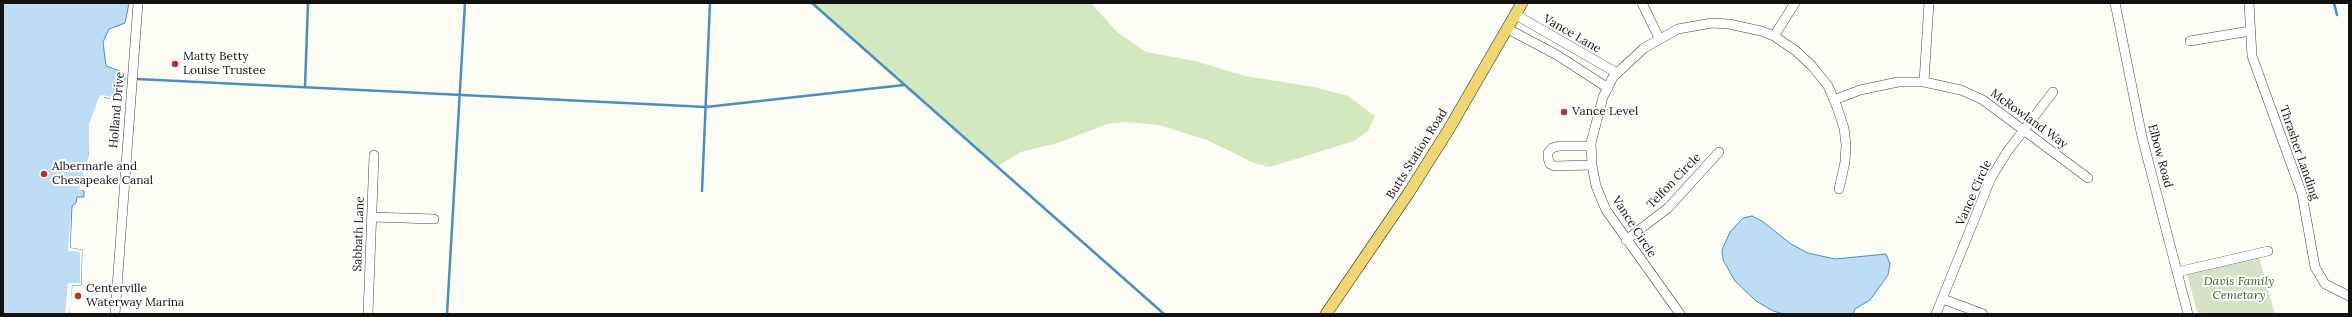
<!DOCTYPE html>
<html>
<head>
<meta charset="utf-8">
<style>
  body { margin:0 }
  #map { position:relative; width:2352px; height:317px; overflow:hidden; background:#fefdf5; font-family:Lora,serif }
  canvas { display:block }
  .frame { position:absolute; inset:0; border:4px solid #111; pointer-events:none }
</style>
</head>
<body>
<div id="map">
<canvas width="2352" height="317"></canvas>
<div class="frame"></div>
</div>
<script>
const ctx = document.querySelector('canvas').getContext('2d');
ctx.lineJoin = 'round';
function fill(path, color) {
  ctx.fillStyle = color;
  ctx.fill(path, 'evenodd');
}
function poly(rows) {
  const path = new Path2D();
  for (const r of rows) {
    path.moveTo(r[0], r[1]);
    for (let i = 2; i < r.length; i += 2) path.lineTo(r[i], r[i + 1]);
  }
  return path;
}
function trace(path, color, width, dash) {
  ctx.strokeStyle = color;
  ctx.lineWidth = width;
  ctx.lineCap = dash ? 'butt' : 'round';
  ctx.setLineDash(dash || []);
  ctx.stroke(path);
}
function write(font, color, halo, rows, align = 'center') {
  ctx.font = font + ' Lora,serif';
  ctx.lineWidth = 4;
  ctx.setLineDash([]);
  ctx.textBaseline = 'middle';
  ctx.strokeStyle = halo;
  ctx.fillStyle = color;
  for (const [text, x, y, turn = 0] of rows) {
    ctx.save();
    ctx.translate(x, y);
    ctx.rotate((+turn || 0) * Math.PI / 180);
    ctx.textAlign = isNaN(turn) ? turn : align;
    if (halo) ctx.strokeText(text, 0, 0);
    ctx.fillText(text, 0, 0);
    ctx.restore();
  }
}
fill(poly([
  [812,3,1091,3,1117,32,1146,52,1195,61,1245,76,1314,87,1348,96,1375,116,1368,131,1354,141,1270,167,1254,163,1207,140,1159,125,1124,122,1107,124,1058,143,1021,152,998,166]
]), '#d3e8bf');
fill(poly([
  [2259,257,2275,314,2205,314,2197,312,2187,274]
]), '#d7e1c5');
const water = poly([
  [3,3,129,3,125,23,109,29,103,42,106,66,125,73,125,80,122,100,100,97,91,123,89,157,80,190,84,191,84,197,77,197,76,203,72,206,70,248,82,250,81,285,72,285,69,314,3,314,3,3],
  [1752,216,1762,221,1791,244,1808,253,1835,259,1886,254,1890,264,1888,275,1870,300,1855,309,1853,314,1784,314,1773,311,1756,301,1735,281,1723,260,1722,250,1730,232,1743,218,1752,216]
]);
fill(water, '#bcddf3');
trace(water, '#468fc7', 1);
fill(poly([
  [125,79,127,81,123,100,120,101,105,97,101,99,92,124,91,156,82,191,79,190,89,154,89,124,99,97,102,95,121,99],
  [71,206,70,248,82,250,81,285,72,285,71,305,69,314,65,314,68,283,80,283,80,252,68,251]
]), '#fefdf5');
trace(poly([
  [812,3,1164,314],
  [2334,3,2337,15],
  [137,79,706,107,904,85],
  [305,87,308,3],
  [702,191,710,3],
  [447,314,465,3]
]), '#468fc7', 2.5);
const minor = poly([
  [1642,3,1659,38],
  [2115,3,2142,137,2188,314],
  [2249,3,2252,56,2302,194,2315,267,2325,284,2349,296],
  [1516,15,1617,73],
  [1508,29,1557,55,1608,88],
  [1774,36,1795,3],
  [2190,41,2250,31],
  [1924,82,1929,3],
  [1834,100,1860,90,1898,82,1924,82,1961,90,1983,100,2088,178],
  [1591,146,1559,146,1552,148,1548,153,1548,158,1550,164,1554,166,1592,165],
  [372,217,434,219],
  [1626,240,1668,208,1719,152],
  [2177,272,2268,251],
  [1943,299,1983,314],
  [115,314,138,3],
  [368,314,374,155],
  [1680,314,1606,210,1596,186,1592,165,1591,143,1603,97,1613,77,1644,48,1678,29,1712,23,1729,24,1761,31,1774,36,1796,51,1812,66,1828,86,1837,107,1844,128,1846,145,1845,162,1839,189],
  [1936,314,1991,178,2007,152,2053,92]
]);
const major = poly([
  [1326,314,1408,194,1449,129,1522,3]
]);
trace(minor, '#444', 10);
trace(major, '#222', 12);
trace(minor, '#fff', 9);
trace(major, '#f1d772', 11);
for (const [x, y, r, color] of [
  [175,64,4,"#ba2f30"],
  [1564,112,4,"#ba2f30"],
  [44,174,4,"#ba2f30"],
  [78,296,4,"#ba2f30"]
]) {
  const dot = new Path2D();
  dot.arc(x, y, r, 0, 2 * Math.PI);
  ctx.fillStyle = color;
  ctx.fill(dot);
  trace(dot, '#fff', 1.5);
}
write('12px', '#111', '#fff', [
  ["Vance Lane",1572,34,30],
  ["Holland Drive",117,110,-85],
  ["McRowland Way",2029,119,36],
  ["Thrasher Landing",2299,153,71],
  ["Butts Station Road",1417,154,-58],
  ["Elbow Road",2160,156,75],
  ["Telfon Circle",1674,181,-46],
  ["Vance Circle",1974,193,-66],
  ["Vance Circle",1634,227,57],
  ["Sabbath Lane",359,234,-88]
]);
write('12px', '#111', '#fff', [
  ["Matty Betty",183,57],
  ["Louise Trustee",183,71],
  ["Vance Level",1572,112],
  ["Albermarle and",52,167],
  ["Chesapeake Canal",52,181],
  ["Centerville",86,289],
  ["Waterway Marina",86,303]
], 'left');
write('italic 12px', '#2f6623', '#fff', [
  ["Davis Family",2239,282],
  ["Cemetary",2239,296]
]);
</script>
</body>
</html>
